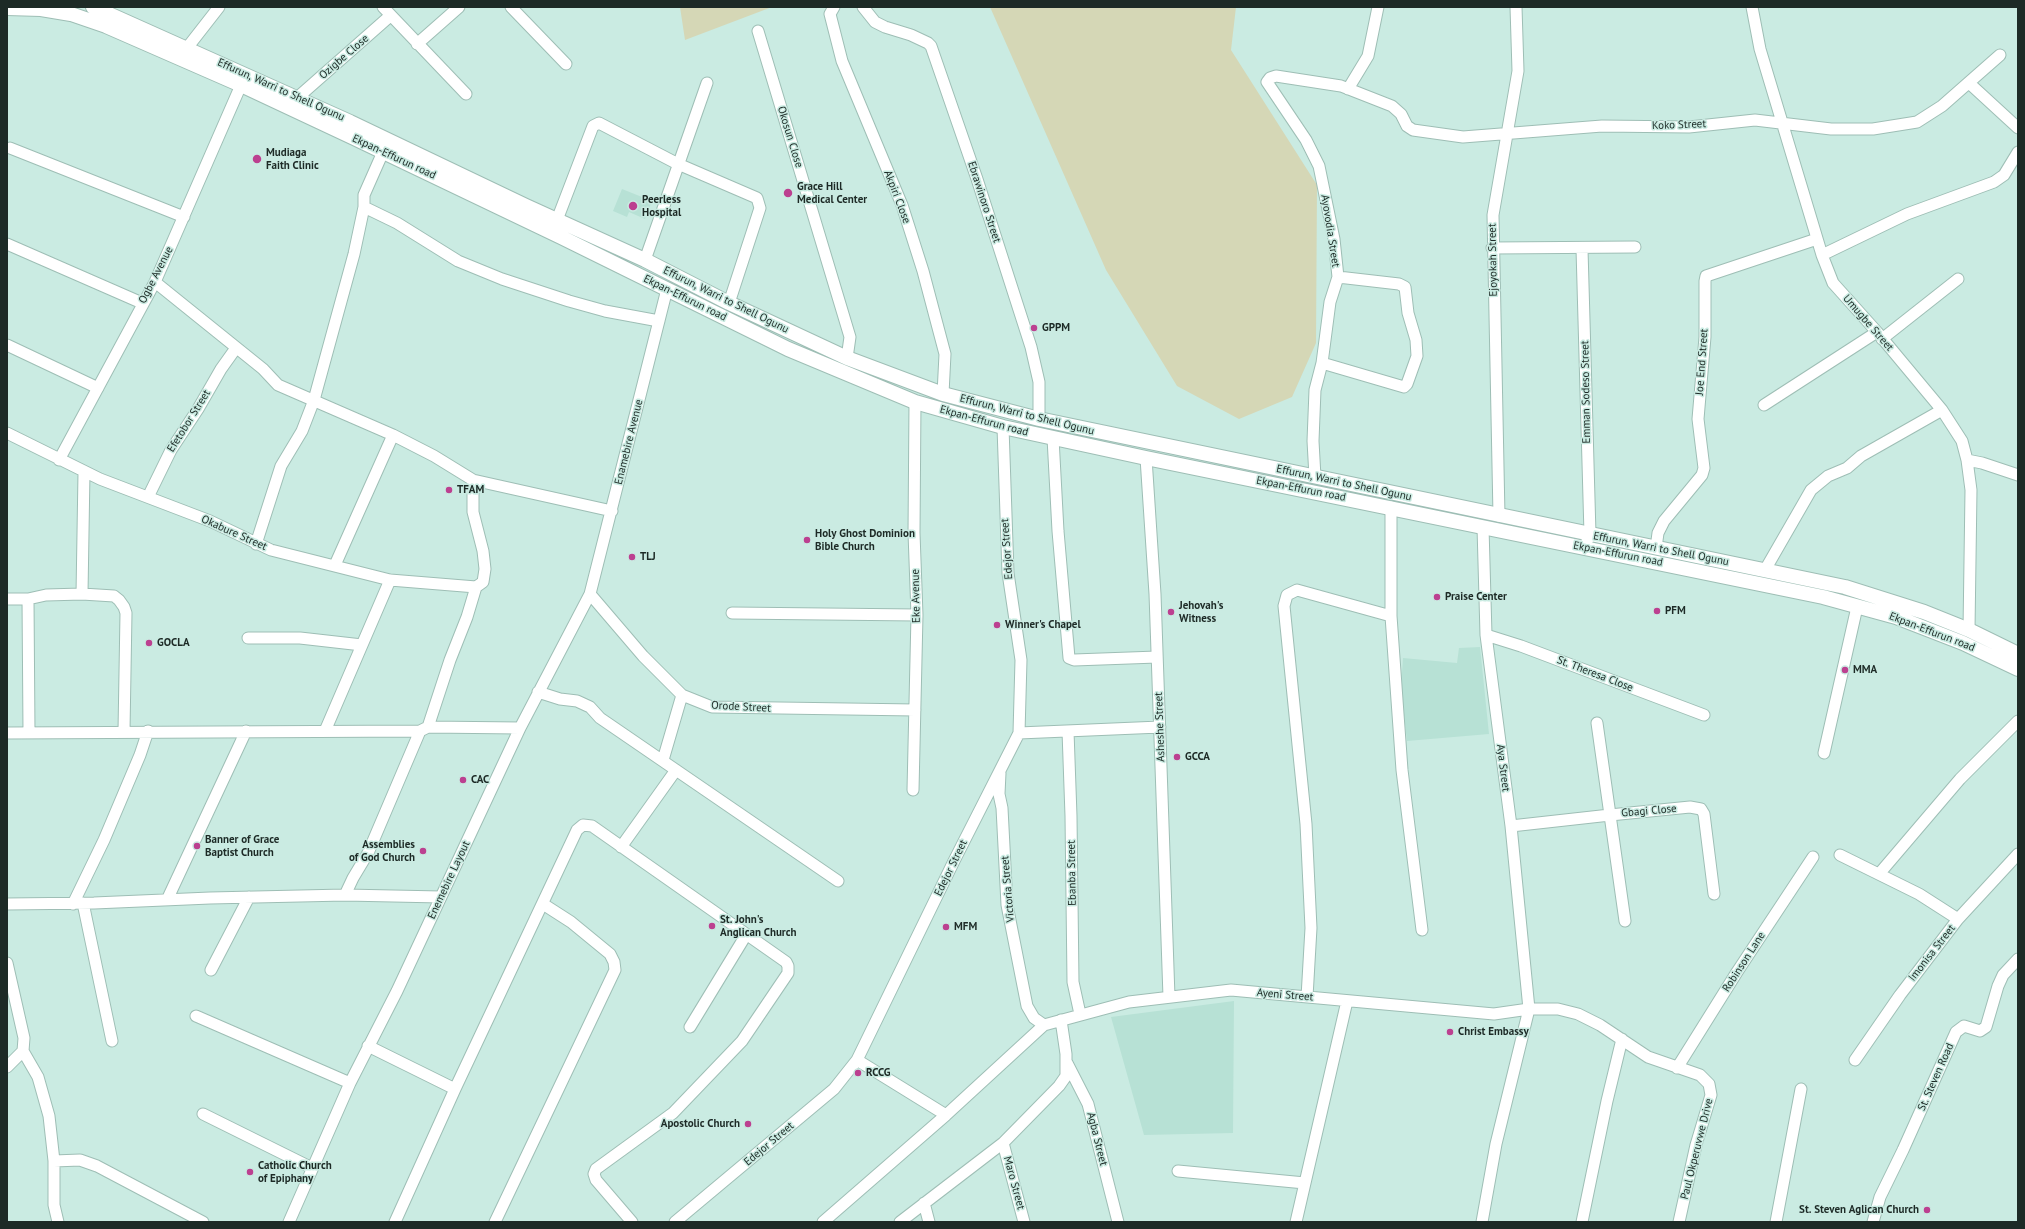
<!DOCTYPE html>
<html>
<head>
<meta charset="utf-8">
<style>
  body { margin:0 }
  #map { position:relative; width:2025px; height:1229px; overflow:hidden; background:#caebe2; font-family:"PT Sans",sans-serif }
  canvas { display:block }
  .frame { position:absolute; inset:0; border:8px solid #1d2a26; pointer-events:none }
</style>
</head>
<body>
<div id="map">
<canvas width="2025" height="1229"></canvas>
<div class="frame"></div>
</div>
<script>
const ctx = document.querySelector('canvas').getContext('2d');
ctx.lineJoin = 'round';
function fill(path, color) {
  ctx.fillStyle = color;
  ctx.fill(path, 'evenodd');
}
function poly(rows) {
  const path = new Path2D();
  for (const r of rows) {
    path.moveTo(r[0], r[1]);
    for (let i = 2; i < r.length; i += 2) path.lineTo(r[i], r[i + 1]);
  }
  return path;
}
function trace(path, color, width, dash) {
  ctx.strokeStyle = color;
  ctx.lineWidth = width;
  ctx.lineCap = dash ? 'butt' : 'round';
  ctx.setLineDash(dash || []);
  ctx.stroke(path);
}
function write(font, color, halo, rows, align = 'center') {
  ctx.font = font + ' "PT Sans",sans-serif';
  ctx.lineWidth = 3;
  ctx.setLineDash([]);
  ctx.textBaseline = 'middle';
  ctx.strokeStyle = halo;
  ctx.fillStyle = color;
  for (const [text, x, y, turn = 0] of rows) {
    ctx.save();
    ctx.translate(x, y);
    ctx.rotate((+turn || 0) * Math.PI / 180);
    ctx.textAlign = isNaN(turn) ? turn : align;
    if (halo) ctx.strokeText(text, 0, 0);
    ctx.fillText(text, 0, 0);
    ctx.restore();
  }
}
fill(poly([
  [622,189,652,201,645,219,629,212,627,217,613,211],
  [1480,647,1489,734,1407,741,1401,688,1403,658,1457,663,1459,648],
  [1234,1001,1233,1133,1144,1135,1111,1017]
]), '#b7e1d5');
fill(poly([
  [680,7,772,7,685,40],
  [990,7,1236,7,1231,50,1317,185,1316,343,1292,397,1239,419,1177,386,1106,270]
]), '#d5d7b6');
const minor = poly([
  [383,7,466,94],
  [511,7,566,64],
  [834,7,830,14,842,61,902,205,923,271,945,354,943,394],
  [863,7,875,22,885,27,911,35,928,43,931,46,977,179,1031,347,1039,382,1039,419],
  [1752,7,1760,49,1822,255,1833,283,1877,332,1942,410,1962,441,1967,460,1971,490,1969,630],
  [758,31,850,337,847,358],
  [417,44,459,7],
  [187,48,219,7],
  [1969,83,2018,128],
  [1348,89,1368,56,1378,7],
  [297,98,390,16],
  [10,148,184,217],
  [364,207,397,223,458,261,502,279,569,301,605,311,659,321],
  [557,220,593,126,599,123,678,164,757,198,760,208,729,303],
  [7,244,142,303],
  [1492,248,1635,247],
  [1582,249,1590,534,1587,541],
  [1822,255,1907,214,1994,182,2004,175,2018,152],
  [645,260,707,83],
  [155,282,263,369,278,385,393,435,434,456,473,480,612,511],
  [1882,339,1958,279],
  [7,345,98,388],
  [1322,363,1404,387,1407,384,1417,356,1416,340,1408,313,1405,287,1399,284,1338,277],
  [1764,405,1877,332],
  [7,433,100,479,210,521,271,550,390,580,476,587],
  [1053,438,1058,531,1069,658,1074,660,1157,657],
  [1146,458,1155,594,1169,997],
  [59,460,155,282,241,85],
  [1967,460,1982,463,2018,475],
  [1315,477,1313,441,1315,390,1322,363,1330,302,1338,277,1334,239,1319,166,1306,140,1267,82,1270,78,1276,76,1341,86,1392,106,1401,114,1407,126,1413,130,1463,137,1602,126,1689,127,1755,120,1831,129,1873,129,1917,122,1942,106,2000,55],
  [148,497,171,450,198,409,221,369,236,348],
  [1391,507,1391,616,1402,770,1422,930],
  [1499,516,1493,215,1518,71,1516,7],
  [256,544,281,466,302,431,314,400,354,254,364,207,364,195,383,152],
  [1656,548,1658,533,1664,521,1702,475,1704,468,1698,419,1705,337,1705,281,1706,276,1817,239],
  [335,565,393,435],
  [1765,570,1811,490,1828,476,1847,468,1861,456,1942,410],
  [82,594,84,472],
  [590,594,643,656,682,695,712,707,915,710],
  [7,599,28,599,46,595,82,594,114,596,119,600,124,607,126,613,124,731],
  [28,599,29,732],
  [732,613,917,615],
  [1486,635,1521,646,1704,715],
  [248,638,300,638,362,645],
  [538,692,560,699,577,701,590,707,600,718,838,881],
  [1597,723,1625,921],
  [428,727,450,660,467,617,476,587,483,582,485,569,483,551,473,512,473,480],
  [325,731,390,580],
  [1068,731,1071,816,1073,982,1080,1014],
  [7,733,420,731,428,727,520,728],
  [1019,733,1160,727],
  [1824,753,1857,607],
  [663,760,682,695],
  [1000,773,999,794,1002,808,1007,905,1027,1006,1034,1018,1044,1025],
  [913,790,917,615,914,533,915,402],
  [1511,826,1610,815,1690,807,1701,809,1704,814,1714,894],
  [621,847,676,770],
  [1840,855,1919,894,1958,919],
  [1879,874,1960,779,2018,721],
  [345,895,353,878,368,853,420,731],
  [167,900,246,731],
  [83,903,112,1041],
  [7,904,94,903,210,898,345,895,441,897],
  [73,904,104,840,140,755,148,731],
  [7,963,24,1038,23,1051,7,1067],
  [211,970,249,897],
  [1307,997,1311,928,1306,824,1284,606,1287,595,1297,590,1391,616],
  [196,1016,350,1083],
  [690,1027,746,935],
  [368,1046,455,1089],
  [23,1051,38,1077,49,1116,54,1161,54,1205,58,1222],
  [857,1060,946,1115],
  [1855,1060,1900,995,1958,919,2018,854],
  [1067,1063,1088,1104,1118,1222],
  [1677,1068,1737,972,1813,857],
  [203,1114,312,1168],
  [1003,1143,1024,1222],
  [54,1161,80,1160,97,1166,203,1222],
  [1178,1171,1305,1183],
  [924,1203,929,1222],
  [289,1222,350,1083,397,991,520,728,590,594,667,289],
  [395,1222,455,1089,577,830,583,825,592,826,786,962,788,966,788,973,742,1041,673,1113,596,1169,594,1174,596,1180,632,1222],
  [495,1222,615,970,614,962,610,954,571,922,543,904],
  [675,1222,834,1089,857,1060,954,861,1019,733,1021,660,1008,573,1003,427],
  [823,1222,946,1115,1044,1025,1129,1002,1231,990,1494,1014,1529,1009,1558,1009,1578,1014,1600,1025,1648,1057,1700,1075,1709,1084,1711,1095,1696,1145,1679,1222],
  [900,1222,1003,1143,1059,1086,1066,1076,1066,1054,1061,1020],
  [1296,1222,1347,1001],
  [1482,1222,1496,1144,1529,1009,1511,826,1486,635,1483,527],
  [1582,1222,1607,1101,1622,1039],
  [1776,1222,1801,1089],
  [1873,1222,1880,1197,1903,1150,1956,1032,1964,1026,1980,1031,1986,1027,1998,986,2003,975,2018,959]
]);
const major = poly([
  [93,7,350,122,526,206,645,260,729,303,847,358,943,394,1039,419,1845,587,1924,612,1969,630,2018,654],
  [7,8,41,9,71,14,106,26,241,85,354,138,561,237,788,349,915,402,1003,427,1146,458,1823,597,1896,617,1963,643,2018,669]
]);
trace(minor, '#9ebeb5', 13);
trace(major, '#9ebeb5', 16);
trace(minor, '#fff', 11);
trace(major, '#fff', 14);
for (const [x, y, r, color] of [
  [257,159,5,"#bc4090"],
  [788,193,5,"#bc4090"],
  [633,206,5,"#bc4090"],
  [1034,328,4,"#bc4090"],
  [449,490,4,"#bc4090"],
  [807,540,4,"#bc4090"],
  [632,557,4,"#bc4090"],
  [1437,597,4,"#bc4090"],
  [1657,611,4,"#bc4090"],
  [1171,612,4,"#bc4090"],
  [997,625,4,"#bc4090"],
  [149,643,4,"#bc4090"],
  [1845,670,4,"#bc4090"],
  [1177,757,4,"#bc4090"],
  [463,780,4,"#bc4090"],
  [197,846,4,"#bc4090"],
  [423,851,4,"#bc4090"],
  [712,926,4,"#bc4090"],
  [946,927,4,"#bc4090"],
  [1450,1032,4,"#bc4090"],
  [858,1073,4,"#bc4090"],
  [748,1124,4,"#bc4090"],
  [250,1172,4,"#bc4090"],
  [1927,1210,4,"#bc4090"]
]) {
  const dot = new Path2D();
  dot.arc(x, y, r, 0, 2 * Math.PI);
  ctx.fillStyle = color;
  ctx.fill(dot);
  trace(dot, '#caebe2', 1.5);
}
write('11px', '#1d2a26', '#caebe2', [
  ["Ozigbe Close",344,57,-41],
  ["Effurun, Warri to Shell Ogunu",281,90,24],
  ["Koko Street",1679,125,-2],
  ["Okosun Close",790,137,73],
  ["Ekpan-Effurun road",394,157,25],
  ["Akpiri Close",897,197,69],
  ["Ebrawinoro Street",984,202,72],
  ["Ayovodia Street",1330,231,81],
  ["Ejoyokah Street",1493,260,-91],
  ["Ogbe Avenue",156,275,-63],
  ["Ekpan-Effurun road",685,298,26],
  ["Effurun, Warri to Shell Ogunu",726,300,26],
  ["Umugbe Street",1868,323,49],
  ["Joe End Street",1702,362,-86],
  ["Emman Sodeso Street",1586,392,-91],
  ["Effurun, Warri to Shell Ogunu",1027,415,14],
  ["Efetobor Street",189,421,-58],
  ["Ekpan-Effurun road",984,421,15],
  ["Enamebire Avenue",629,442,-76],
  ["Effurun, Warri to Shell Ogunu",1344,483,12],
  ["Ekpan-Effurun road",1301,489,11],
  ["Okabure Street",234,533,24],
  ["Edejor Street",1007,549,-94],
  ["Effurun, Warri to Shell Ogunu",1661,549,11],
  ["Ekpan-Effurun road",1618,554,11],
  ["Eke Avenue",916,596,-91],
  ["Ekpan-Effurun road",1932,632,21],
  ["St. Theresa Close",1595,674,21],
  ["Orode Street",741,707,3],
  ["Asheshe Street",1160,727,-92],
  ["Aya Street",1503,768,83],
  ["Gbagi Close",1649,811,-5],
  ["Edejor Street",951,868,-64],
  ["Ebanba Street",1072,873,-91],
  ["Enemebire Layout",449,880,-65],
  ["Victoria Street",1008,889,-95],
  ["Imonisa Street",1932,953,-52],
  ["Robinson Lane",1744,962,-57],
  ["Ayeni Street",1285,995,5],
  ["St. Steven Road",1936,1077,-66],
  ["Agba Street",1097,1139,76],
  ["Edejor Street",769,1144,-40],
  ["Paul Okperuvwe Drive",1697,1149,-76],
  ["Maro Street",1014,1183,75]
]);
write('bold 11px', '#1d2a26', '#caebe2', [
  ["Mudiaga",266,153],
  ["Faith Clinic",266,166],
  ["Grace Hill",797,187],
  ["Medical Center",797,200],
  ["Peerless",642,200],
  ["Hospital",642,213],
  ["GPPM",1042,328],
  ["TFAM",457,490],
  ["Holy Ghost Dominion",815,534],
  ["Bible Church",815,547],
  ["TLJ",640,557],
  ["Praise Center",1445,597],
  ["Jehovah's",1179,606],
  ["Witness",1179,619],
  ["PFM",1665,611],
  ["Winner's Chapel",1005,625],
  ["GOCLA",157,643],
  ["MMA",1853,670],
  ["GCCA",1185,757],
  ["CAC",471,780],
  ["Banner of Grace",205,840],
  ["Baptist Church",205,853],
  ["Assemblies",415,845,"right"],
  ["of God Church",415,858,"right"],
  ["St. John's",720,920],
  ["Anglican Church",720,933],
  ["MFM",954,927],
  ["Christ Embassy",1458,1032],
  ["RCCG",866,1073],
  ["Apostolic Church",740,1124,"right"],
  ["Catholic Church",258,1166],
  ["of Epiphany",258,1179],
  ["St. Steven Aglican Church",1919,1210,"right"]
], 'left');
</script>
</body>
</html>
